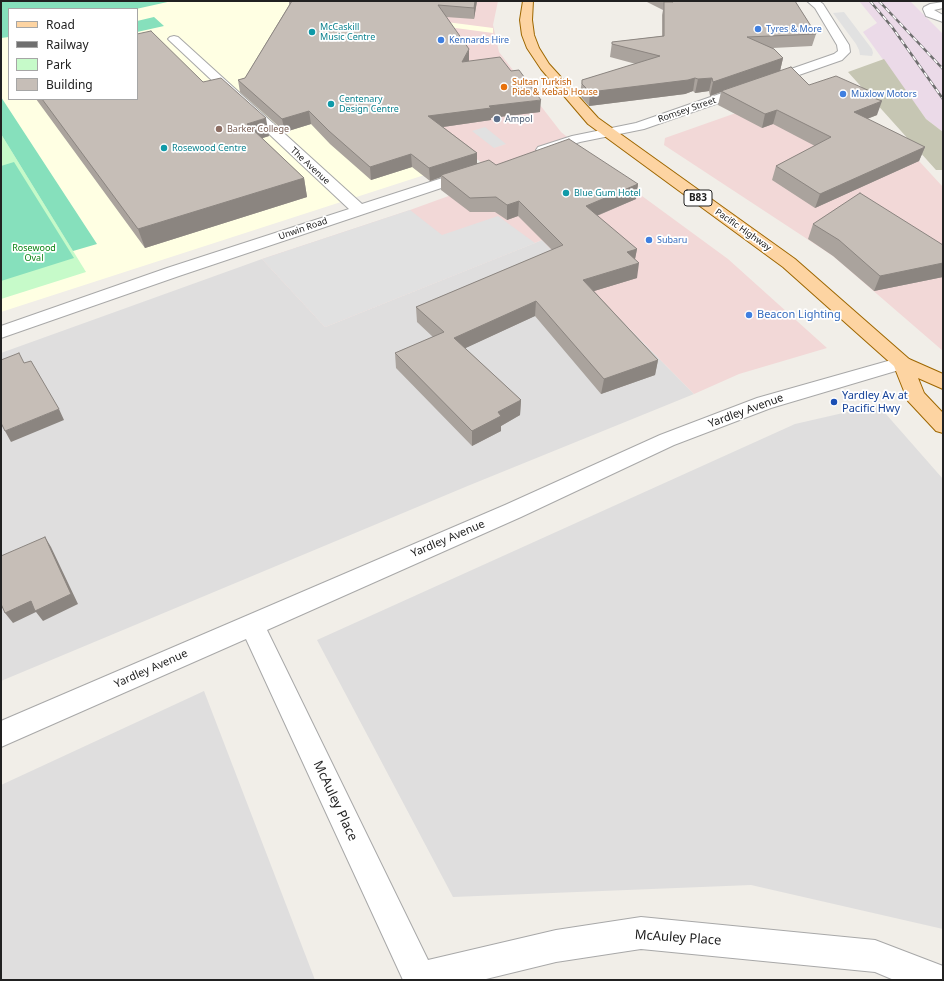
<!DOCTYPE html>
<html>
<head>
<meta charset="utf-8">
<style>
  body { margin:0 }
  #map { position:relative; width:944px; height:981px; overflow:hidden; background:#f1eee8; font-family:"Noto Sans",sans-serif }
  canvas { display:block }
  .frame { position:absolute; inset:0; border:2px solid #212121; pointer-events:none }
  .legend { position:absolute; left:8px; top:8px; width:130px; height:92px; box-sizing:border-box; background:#fff; border:1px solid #a6a6a6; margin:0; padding:5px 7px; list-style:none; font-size:12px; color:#212121 }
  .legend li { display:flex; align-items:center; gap:8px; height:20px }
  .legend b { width:20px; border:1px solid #a6a6a6 }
</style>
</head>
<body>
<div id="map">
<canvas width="944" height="981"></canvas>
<div class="frame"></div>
<ul class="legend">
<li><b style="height:5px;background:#fdd4a2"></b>Road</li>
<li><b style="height:5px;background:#6f6f6f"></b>Railway</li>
<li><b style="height:11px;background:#c6fac9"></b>Park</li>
<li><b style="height:11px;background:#c6beb7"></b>Building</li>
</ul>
</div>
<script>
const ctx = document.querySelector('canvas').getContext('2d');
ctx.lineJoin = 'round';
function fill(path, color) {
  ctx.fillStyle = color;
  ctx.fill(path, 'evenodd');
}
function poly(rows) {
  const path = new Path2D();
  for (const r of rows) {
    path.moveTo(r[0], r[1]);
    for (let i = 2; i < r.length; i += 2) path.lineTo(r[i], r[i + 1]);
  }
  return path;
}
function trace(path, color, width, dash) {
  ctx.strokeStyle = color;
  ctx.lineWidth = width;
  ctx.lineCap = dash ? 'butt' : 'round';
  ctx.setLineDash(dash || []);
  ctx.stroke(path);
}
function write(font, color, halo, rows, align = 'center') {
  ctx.font = font + ' "Noto Sans",sans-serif';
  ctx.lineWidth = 3.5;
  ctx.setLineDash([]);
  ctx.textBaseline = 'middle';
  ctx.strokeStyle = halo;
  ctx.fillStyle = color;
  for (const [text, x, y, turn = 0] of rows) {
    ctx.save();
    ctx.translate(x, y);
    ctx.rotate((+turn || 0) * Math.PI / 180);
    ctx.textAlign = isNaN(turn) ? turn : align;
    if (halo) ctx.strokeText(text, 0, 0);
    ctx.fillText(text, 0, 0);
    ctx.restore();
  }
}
fill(poly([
  [542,240,694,394,470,485,1,681,1,353,262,259,325,327],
  [878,405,943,479,943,929,751,885,453,897,317,640,795,424],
  [204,691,315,980,1,980,1,785]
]), '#dfdede');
fill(poly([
  [358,1,498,1,493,25,499,52,561,132,642,196,728,259,827,348,739,374,694,394,542,240,325,327,262,259,410,210,501,177,393,97,353,10],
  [787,95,919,161,943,187,943,351,833,256,664,145,665,138]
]), '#f2d8d7');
fill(poly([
  [859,1,910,1,943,34,943,132,926,119,863,32,877,23]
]), '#ebdae8');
fill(poly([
  [1,1,358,1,354,10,493,28,493,33,380,18,393,97,477,158,1,312],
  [9,9,137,9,137,99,9,99]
]), '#ffffe3');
fill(poly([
  [884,59,926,119,943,132,943,170,936,170,848,72]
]), '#c6c6b3');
fill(poly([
  [1,134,86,272,1,299]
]), '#c6fac9');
fill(poly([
  [1,1,172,1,136,9,9,9,9,37,1,38],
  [154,17,164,26,137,32,137,21],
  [1,97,97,244,73,251,1,134],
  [14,162,74,258,1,281,1,166]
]), '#86e0bc');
fill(poly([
  [844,12,872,49,873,53,872,56,860,55,859,50,856,44,833,13],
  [485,127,506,144,494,148,472,131],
  [410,210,442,235,498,216,535,243,325,327,262,259]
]), '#e1e1e1');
const street = poly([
  [807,1,819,1,823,4,849,45,850,52,842,60,644,129,580,142,543,154,538,153,536,150,538,147,572,136,636,123,834,54,838,51,837,45,815,8,807,1],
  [943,2,943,8,934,10,943,15,943,22,926,16,923,9,924,7,930,4,943,2],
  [174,36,178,37,362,204,464,171,469,170,474,171,476,174,474,177,179,276,1,338,1,326,167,268,349,209,170,41,168,39,170,37,174,36],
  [902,357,909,359,912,363,909,367,771,408,674,445,521,517,267,630,428,960,556,930,641,917,875,940,943,966,943,980,894,980,875,972,641,949,556,962,482,980,403,980,246,639,1,747,1,721,505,505,660,435,757,398,902,357]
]);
const primary = poly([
  [523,1,533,1,532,20,534,35,539,48,549,64,598,118,795,259,909,359,943,374,943,389,918,378,924,393,943,413,943,433,936,431,908,401,894,366,783,267,588,124,541,69,527,48,522,35,520,20,523,1]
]);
trace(street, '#a8a8a8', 2);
trace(primary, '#9e6700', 2);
fill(street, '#fff');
fill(primary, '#fdd4a2');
const rail = poly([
  [870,1,892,27,943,99],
  [879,1,943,69]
]);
trace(rail, '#6f6f6f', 2.5);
trace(rail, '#fff', 1.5, [5]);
fill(poly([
  [289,1,477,1,474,19,446,17,469,61,540,112,491,118,491,120,443,127,477,153,477,163,496,165,638,184,636,199,597,216,637,249,635,259,637,278,594,291,658,360,655,375,601,394,535,316,465,348,521,400,520,415,501,426,501,431,472,446,396,368,395,353,433,337,417,322,416,307,552,250,518,216,507,220,495,212,470,212,441,190,441,177,430,181,412,167,371,180,330,144,311,124,285,132,240,92,238,80,245,78,289,5],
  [645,1,795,1,816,34,812,46,773,48,783,58,780,71,809,85,872,93,876,95,874,98,877,115,867,119,925,147,919,161,815,208,772,180,776,166,815,146,773,124,762,128,718,105,721,92,710,96,709,91,695,93,693,91,685,94,589,106,581,97,580,94,582,80,636,64,610,57,612,42,662,36,662,15,663,10],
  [203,82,269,136,262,138,304,178,307,197,145,248,36,99,137,99],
  [813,224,943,245,943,277,874,291,833,256,808,239]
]), '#aaa39d');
fill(poly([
  [475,1,477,1,474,19,474,8],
  [469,49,469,61,462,62],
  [783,58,780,71,721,91,721,92,710,96,713,82],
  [695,78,693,91,685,94,589,106,590,92],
  [712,78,709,91,695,93,698,79],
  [876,95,872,105,882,101,877,115,849,126,854,112,871,97],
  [541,100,540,112,491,118,491,120,429,129,428,116,489,106],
  [777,110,773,124,762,128,765,114],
  [309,111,311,124,285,132,282,119],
  [266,118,269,136,251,142,247,124],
  [925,147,919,161,815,208,820,194],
  [477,153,477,165,441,175,441,177,430,181,429,168],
  [411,154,412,167,371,180,370,167],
  [304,178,307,197,145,248,138,229],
  [638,184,636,199,584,221,586,206],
  [519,201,518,216,507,220,507,205],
  [637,249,634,264,627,252],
  [639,263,637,278,581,295,583,280],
  [943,263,943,277,874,291,880,276],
  [536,301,535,316,455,353,454,338],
  [658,360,655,375,601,394,604,379],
  [521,400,520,415,501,426,501,431,472,446,472,431,498,412],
  [59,409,64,420,11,442,5,431],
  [45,537,51,547,78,604,43,621,36,612,13,623,5,613]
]), '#8b8580');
const building = poly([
  [292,1,475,1,474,8,438,5,469,49,462,62,500,57,511,71,519,70,541,100,489,106,491,108,428,116,477,153,429,168,411,154,370,167,329,131,309,111,282,119,238,80,245,78,292,1],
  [671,1,795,1,816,34,747,37,774,49,783,58,713,82,712,78,698,79,695,78,688,80,590,92,582,84,582,80,660,56,612,44,612,42,664,36,664,2,673,2,671,1],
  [151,31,203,82,221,78,266,118,247,124,304,178,138,229,42,99,137,99,137,34,151,31],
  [791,67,809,85,836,76,872,92,870,93,876,95,871,97,882,101,854,112,925,147,820,194,776,166,831,137,777,110,765,114,721,91,791,67],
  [569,139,638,184,586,206,637,249,627,252,639,263,583,280,658,360,604,379,536,301,454,338,521,400,498,412,501,416,472,431,395,353,444,332,416,307,563,245,519,201,507,205,496,197,470,198,441,175,489,160,496,165,569,139],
  [860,193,943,245,943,263,880,276,839,240,813,224,860,193],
  [19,353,24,363,31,361,59,409,5,431,1,423,1,360,19,353],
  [45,537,71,594,35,611,31,601,5,613,1,604,1,556,45,537]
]);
fill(building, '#c6beb7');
trace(building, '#8b8580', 1);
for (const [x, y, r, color] of [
  [758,29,4,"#3f7fe0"],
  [312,32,4,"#0f9aa8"],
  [441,40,4,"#3f7fe0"],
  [504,87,4,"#e8710a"],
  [843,94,4,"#3f7fe0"],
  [331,104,4,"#0f9aa8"],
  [497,119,4,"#5c6f8a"],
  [219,129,4,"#8d6e63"],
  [164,148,4,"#0f9aa8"],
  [566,193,4,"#0f9aa8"],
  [649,240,4,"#3f7fe0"],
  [749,315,4,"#3f7fe0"],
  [834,402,4,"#1a4fb4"]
]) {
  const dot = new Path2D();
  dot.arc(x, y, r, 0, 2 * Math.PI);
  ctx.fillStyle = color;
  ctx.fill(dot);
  trace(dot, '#fff', 1.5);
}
write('9px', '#0d838f', '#fff', [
  ["McCaskill",320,27],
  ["Music Centre",320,37],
  ["Centenary",339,99],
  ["Design Centre",339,109],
  ["Rosewood Centre",172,148],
  ["Blue Gum Hotel",574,193]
], 'left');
write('9px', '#366cbe', '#fff', [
  ["Tyres & More",766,29],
  ["Kennards Hire",449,40],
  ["Muxlow Motors",851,94],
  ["Subaru",657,240]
], 'left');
write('9px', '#c56008', '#fff', [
  ["Sultan Turkish",512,82],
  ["Pide & Kebab House",512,92]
], 'left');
write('9px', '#212121', '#fff', [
  ["Romsey Street",687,110,-19],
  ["The Avenue",310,166,43],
  ["Unwin Road",303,229,-19],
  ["Pacific Highway",743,230,35]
]);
write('9px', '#4e5e75', '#fff', [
  ["Ampol",505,119]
], 'left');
write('9px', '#785e54', '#fff', [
  ["Barker College",227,129]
], 'left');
write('9px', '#0b8313', '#fff', [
  ["Rosewood",34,248],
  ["Oval",34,258]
]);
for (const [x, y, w] of [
  [698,198,28]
]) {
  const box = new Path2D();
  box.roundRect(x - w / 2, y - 8, w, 16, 3);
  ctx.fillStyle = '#fff';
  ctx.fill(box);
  trace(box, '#212121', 1);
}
write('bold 10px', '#212121', null, [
  ["B83",698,198]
]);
write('11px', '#366cbe', '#fff', [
  ["Beacon Lighting",757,315]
], 'left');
write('11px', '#164399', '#fff', [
  ["Yardley Av at",842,396],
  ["Pacific Hwy",842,409]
], 'left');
write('11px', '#212121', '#fff', [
  ["Yardley Avenue",746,411,-20],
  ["Yardley Avenue",448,539,-23],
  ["Yardley Avenue",151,669,-24]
]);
write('13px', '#212121', '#fff', [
  ["McAuley Place",335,801,65],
  ["McAuley Place",678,938,4]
]);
</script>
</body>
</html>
